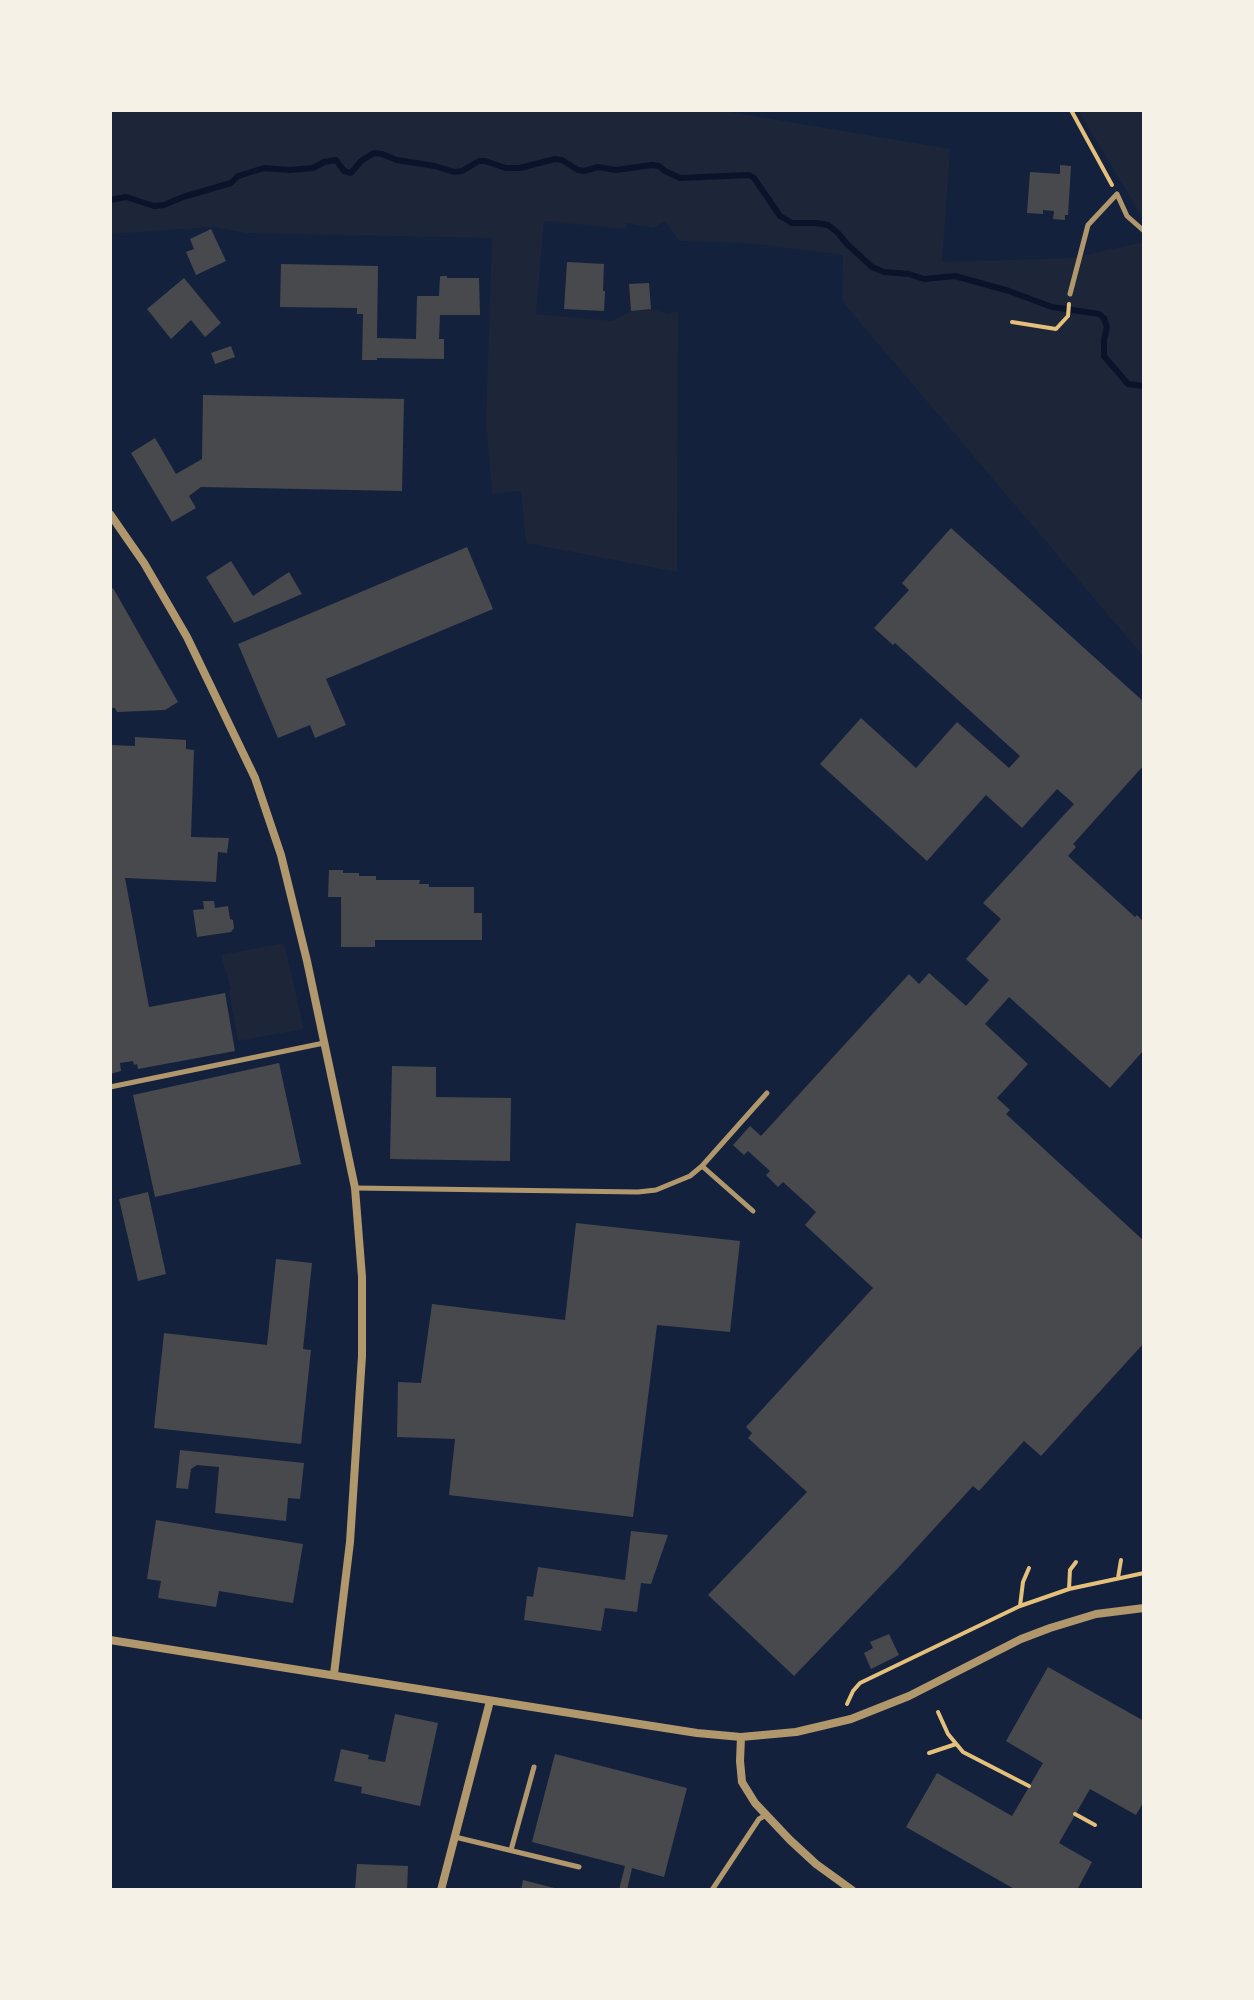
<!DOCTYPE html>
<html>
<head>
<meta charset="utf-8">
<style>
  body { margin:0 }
  #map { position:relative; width:1254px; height:2000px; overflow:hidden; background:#14213d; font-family:Montserrat,sans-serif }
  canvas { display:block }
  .frame { position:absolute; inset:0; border:112px solid #f6f1e7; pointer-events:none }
</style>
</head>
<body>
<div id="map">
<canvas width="1254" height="2000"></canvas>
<div class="frame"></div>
</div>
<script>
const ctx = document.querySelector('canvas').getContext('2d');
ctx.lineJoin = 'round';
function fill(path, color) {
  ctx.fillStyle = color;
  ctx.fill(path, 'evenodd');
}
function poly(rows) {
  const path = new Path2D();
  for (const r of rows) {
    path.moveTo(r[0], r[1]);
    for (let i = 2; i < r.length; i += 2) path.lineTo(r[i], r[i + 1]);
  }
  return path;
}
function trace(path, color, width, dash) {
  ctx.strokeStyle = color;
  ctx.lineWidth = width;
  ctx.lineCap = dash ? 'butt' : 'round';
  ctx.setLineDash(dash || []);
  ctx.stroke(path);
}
fill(poly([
  [110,110,719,110,950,149,942,262,1072,258,1144,242,1144,657,842,301,843,255,747,243,679,241,665,221,654,228,627,223,626,229,544,221,536,314,612,321,631,311,651,309,668,314,678,311,677,572,526,543,521,491,492,493,486,422,492,238,246,233,212,227,110,234],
  [1078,110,1144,110,1144,220],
  [284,943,304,1029,238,1041,229,991,231,989,221,955]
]), '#1d2539');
trace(poly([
  [110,200,126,197,154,206,164,205,183,197,231,183,238,176,264,168,289,170,313,168,324,162,336,160,344,171,351,173,361,161,374,153,382,154,397,160,435,166,454,172,462,171,479,161,485,161,506,168,520,168,555,159,562,160,578,170,584,171,598,167,616,170,652,165,659,166,665,171,680,178,749,175,754,178,780,216,792,223,816,223,828,225,837,232,847,244,872,267,884,272,909,274,924,279,955,276,1009,291,1052,307,1099,314,1104,318,1107,327,1104,340,1104,356,1128,384,1143,386]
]), '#0b132b', 6);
fill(poly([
  [1060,165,1071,166,1068,215,1065,215,1065,220,1053,219,1054,211,1043,210,1043,214,1027,213,1030,172,1060,174],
  [211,229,226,261,196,275,186,252,194,249,190,239],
  [567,262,604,264,603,291,605,291,604,311,564,309],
  [281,264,378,266,377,338,416,339,417,296,439,296,440,277,441,276,447,276,447,278,479,278,480,315,440,315,439,339,444,339,444,359,377,358,377,360,362,360,363,314,357,314,357,308,280,307],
  [184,278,221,323,205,337,191,320,171,339,147,309],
  [649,283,651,309,631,311,629,284],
  [231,346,235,357,215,364,211,353],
  [203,395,404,399,402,491,201,487,189,496,196,508,172,522,131,453,155,438,176,474,202,459],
  [951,528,1144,702,1144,765,1075,842,1073,844,1076,847,1068,856,1135,917,1137,915,1144,922,1144,1050,1110,1088,1009,997,985,1024,1028,1064,997,1098,1010,1110,1006,1114,1144,1241,1144,1343,1041,1456,1024,1441,979,1491,973,1486,898,1568,794,1676,708,1595,807,1492,748,1438,752,1433,746,1427,873,1288,805,1225,816,1212,783,1182,778,1187,766,1175,770,1171,748,1151,744,1155,733,1145,750,1126,761,1136,909,974,919,984,929,973,966,1006,989,980,966,959,1001,919,983,903,1074,804,1057,789,1022,828,986,795,927,861,820,764,861,718,916,768,957,722,1009,768,1020,756,895,643,893,645,874,628,909,590,902,583],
  [467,547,493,609,326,679,346,725,315,738,310,725,278,738,238,644],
  [231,561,253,596,289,572,302,594,234,623,206,577],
  [113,588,178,702,165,710,117,712,115,708,110,708,110,590],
  [135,737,186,740,186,749,194,750,191,837,229,838,227,853,218,852,216,882,125,878,149,1007,225,993,235,1051,138,1069,137,1064,134,1065,133,1061,120,1063,121,1071,110,1074,110,745,135,746],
  [329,870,343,870,343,873,359,873,359,876,376,876,376,880,420,880,419,884,429,884,429,887,474,887,474,913,482,913,482,940,375,940,375,947,341,947,341,897,328,897],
  [203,901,214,901,215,908,228,906,230,919,233,920,234,928,231,932,197,937,193,910,204,909],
  [279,1063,301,1164,155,1197,133,1095],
  [392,1066,436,1067,436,1097,511,1098,510,1161,390,1159],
  [148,1192,166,1274,138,1281,119,1199],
  [576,1223,740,1241,730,1332,657,1325,633,1517,449,1495,455,1439,397,1437,398,1382,421,1383,432,1304,565,1320],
  [276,1259,312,1263,303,1349,311,1350,301,1444,154,1428,164,1333,267,1345],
  [180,1450,304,1463,300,1499,288,1498,286,1521,215,1513,219,1467,197,1465,191,1469,188,1489,176,1488],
  [156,1520,303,1544,293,1603,219,1591,216,1607,158,1598,161,1581,147,1579],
  [631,1531,668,1535,651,1584,641,1583,637,1612,605,1608,601,1631,524,1620,527,1596,533,1597,538,1567,625,1580],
  [889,1634,899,1655,871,1669,864,1653,873,1648,870,1642],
  [1048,1667,1144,1721,1144,1801,1136,1815,1090,1789,1059,1843,1092,1862,1077,1890,1016,1890,906,1827,937,1773,1012,1816,1043,1763,1006,1741],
  [395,1714,438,1723,420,1806,361,1793,362,1787,334,1781,341,1749,369,1755,368,1759,385,1762],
  [555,1754,687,1788,664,1877,632,1868,627,1890,619,1890,625,1866,532,1842],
  [357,1864,408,1866,407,1890,355,1890],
  [523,1880,558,1889,557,1890,521,1890]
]), '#48494c');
trace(poly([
  [1071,110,1112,185],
  [1012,322,1056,329,1068,316,1069,304],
  [1118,1578,1121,1560],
  [1069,1589,1070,1570,1076,1562],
  [1020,1606,1023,1582,1029,1568],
  [847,1704,853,1691,860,1683,1020,1606,1069,1589,1144,1573],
  [938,1712,948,1734,963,1752,1029,1786],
  [929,1753,956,1744],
  [1075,1814,1095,1825]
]), '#e5c07b', 4);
trace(poly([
  [1070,294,1088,225,1117,194,1127,216,1144,231],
  [110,1087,324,1043],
  [702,1166,753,1211],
  [355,1188,638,1192,656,1190,690,1176,702,1166,767,1093],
  [455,1837,579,1867],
  [511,1850,534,1767],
  [712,1890,759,1819,766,1815]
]), '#b1986c', 5);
trace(poly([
  [110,514,144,563,187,637,255,778,281,855,307,961,355,1188,362,1277,362,1356,350,1542,334,1674],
  [110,1640,633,1723,697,1733,741,1737,796,1732,851,1719,909,1696,1021,1639,1050,1628,1096,1614,1144,1608],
  [741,1737,740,1761,742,1782,755,1803,790,1840,816,1864,852,1890],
  [441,1890,490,1701]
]), '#b1986c', 8);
</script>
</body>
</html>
